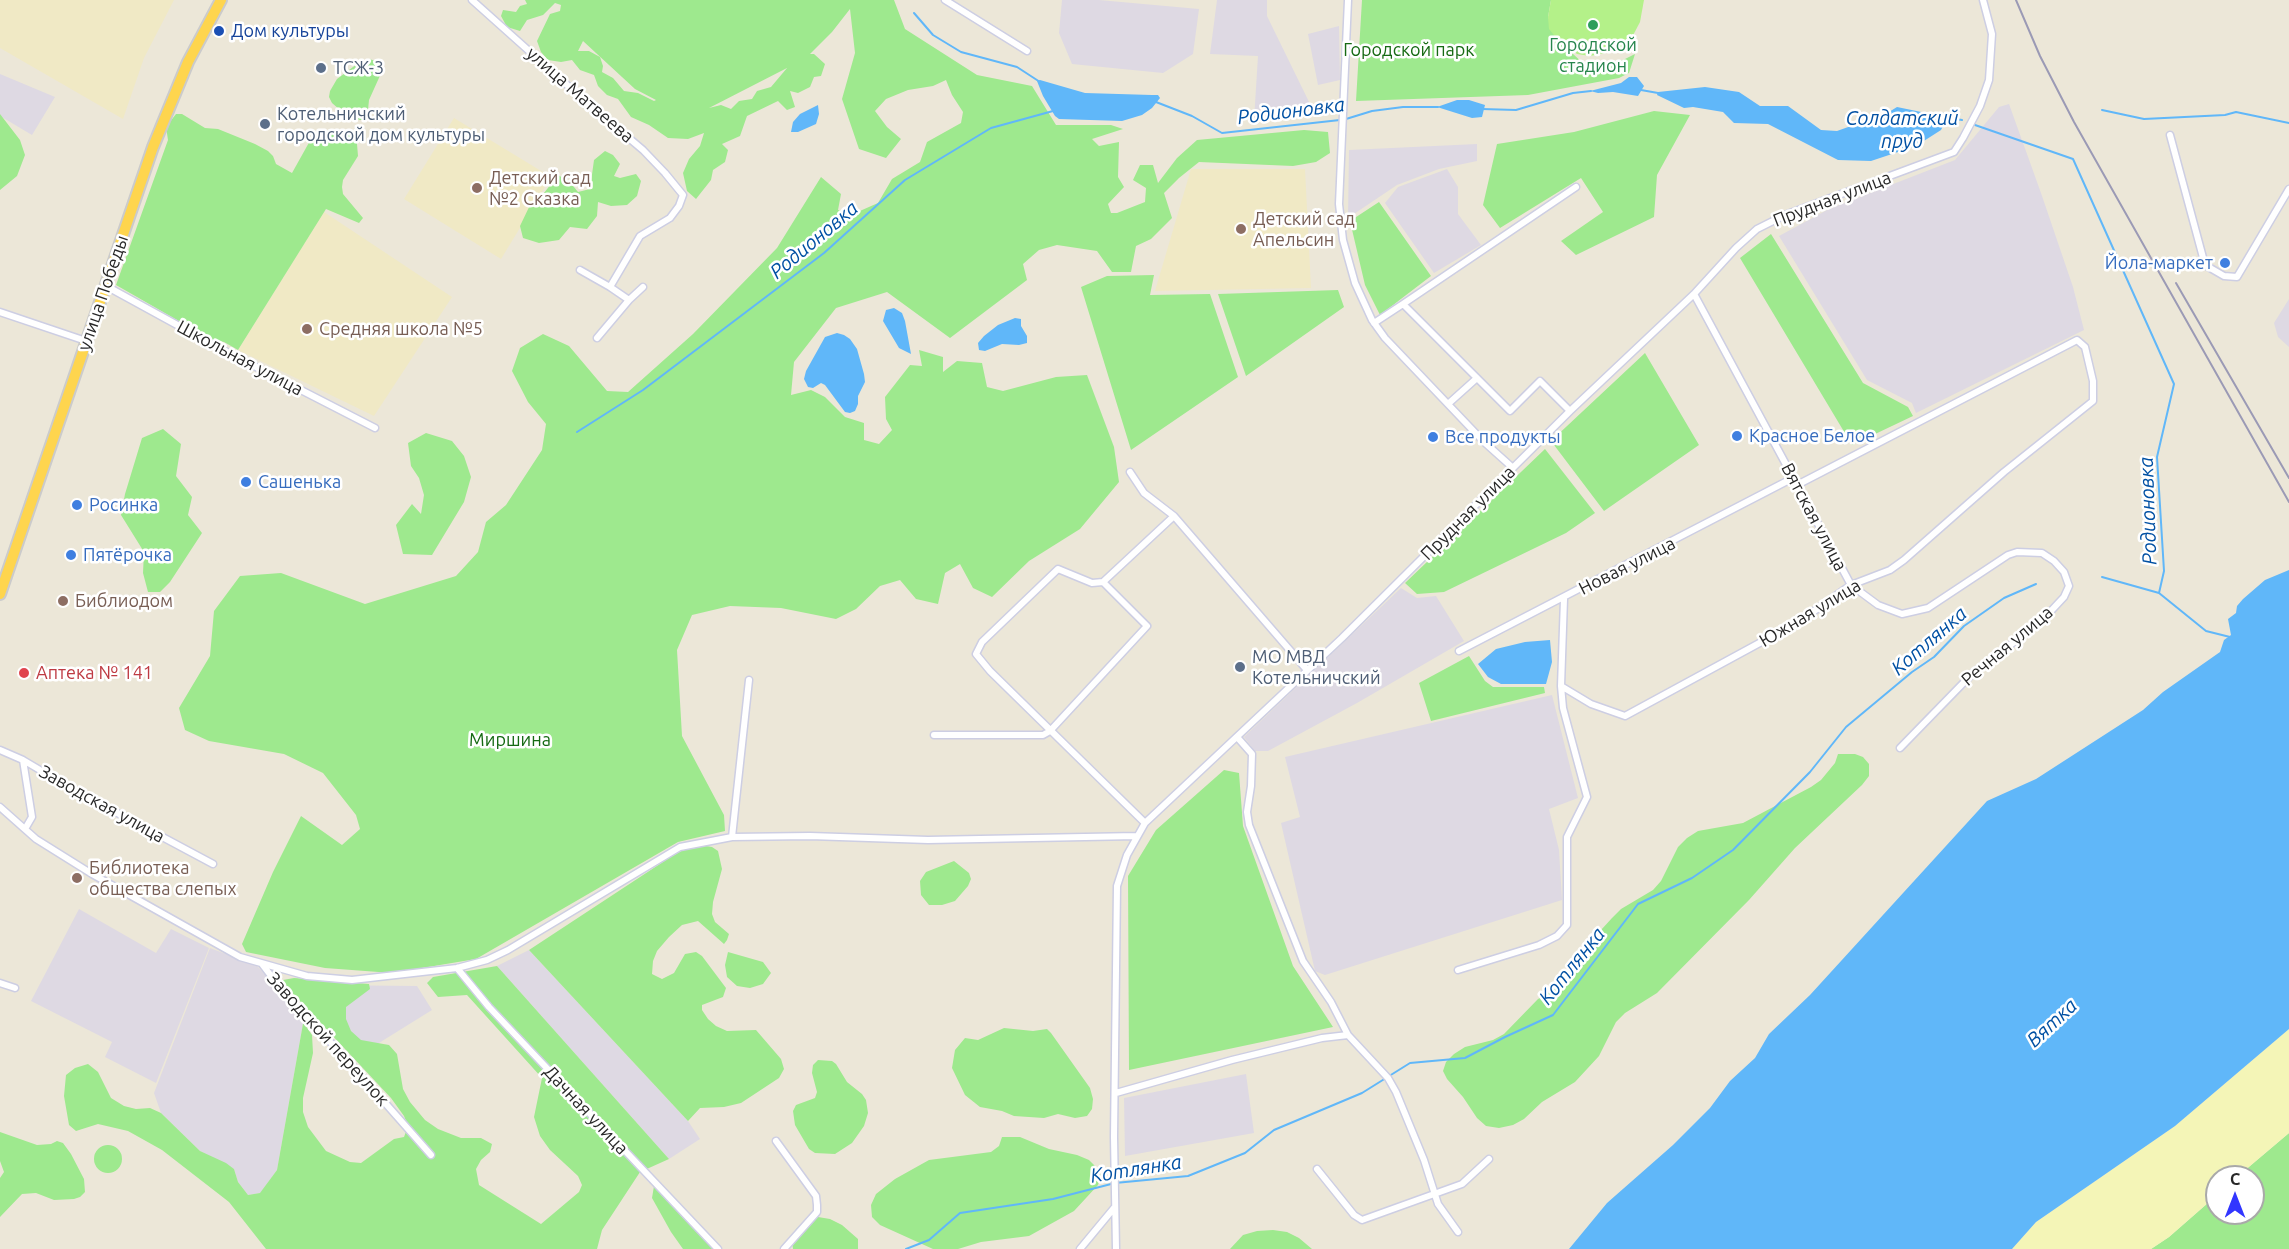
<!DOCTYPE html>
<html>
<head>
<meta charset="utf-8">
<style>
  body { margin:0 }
  #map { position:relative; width:2289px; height:1249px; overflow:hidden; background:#ece7d8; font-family:Ubuntu,sans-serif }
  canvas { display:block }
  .north { position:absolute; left:2205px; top:1165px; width:60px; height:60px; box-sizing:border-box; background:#fff; border:2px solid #a9a9a9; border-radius:50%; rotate:0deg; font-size:16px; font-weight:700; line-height:24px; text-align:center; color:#282828 }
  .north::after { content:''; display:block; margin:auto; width:21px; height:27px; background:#3236ff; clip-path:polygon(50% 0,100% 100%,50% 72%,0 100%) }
</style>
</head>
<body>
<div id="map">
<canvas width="2289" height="1249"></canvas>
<div class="north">С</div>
</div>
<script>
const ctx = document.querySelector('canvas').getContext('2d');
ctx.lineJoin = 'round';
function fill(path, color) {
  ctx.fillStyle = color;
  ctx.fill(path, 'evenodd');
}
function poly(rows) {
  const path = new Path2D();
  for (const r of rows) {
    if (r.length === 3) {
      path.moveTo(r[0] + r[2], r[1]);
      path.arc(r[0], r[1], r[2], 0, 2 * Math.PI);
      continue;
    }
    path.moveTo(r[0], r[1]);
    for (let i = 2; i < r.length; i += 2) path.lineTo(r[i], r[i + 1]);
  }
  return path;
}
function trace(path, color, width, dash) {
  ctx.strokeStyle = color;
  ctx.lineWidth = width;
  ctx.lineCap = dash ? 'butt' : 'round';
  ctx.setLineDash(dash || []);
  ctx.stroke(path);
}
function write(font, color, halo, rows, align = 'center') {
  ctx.font = font + ' Ubuntu,sans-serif';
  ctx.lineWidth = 5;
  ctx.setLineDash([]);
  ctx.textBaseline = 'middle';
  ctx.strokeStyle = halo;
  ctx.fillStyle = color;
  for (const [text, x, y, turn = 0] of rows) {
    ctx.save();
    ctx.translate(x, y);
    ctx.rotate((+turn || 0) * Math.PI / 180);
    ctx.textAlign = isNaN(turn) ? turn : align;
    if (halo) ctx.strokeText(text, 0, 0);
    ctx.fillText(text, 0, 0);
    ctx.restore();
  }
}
fill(poly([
  [1062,0,1099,0,1199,9,1193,54,1163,73,1072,64,1059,33],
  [1217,0,1267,0,1267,16,1312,108,1254,120,1258,56,1210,54],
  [1339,26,1340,80,1318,85,1308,34],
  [0,74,55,97,32,135,0,116],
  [2009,104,2041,193,2073,287,2084,330,1916,413,1912,403,1867,380,1779,236,1829,209,1955,160,1999,107],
  [1477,144,1477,161,1439,169,1397,185,1348,218,1349,150],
  [1447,169,1458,187,1458,214,1481,245,1434,273,1385,203,1398,187],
  [2289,299,2289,347,2278,337,2274,323],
  [1401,588,1417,598,1436,596,1464,641,1357,703,1268,751,1255,751,1244,737],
  [1552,695,1578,798,1549,809,1559,850,1562,900,1325,975,1315,971,1281,823,1300,817,1285,757],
  [79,909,156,953,171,929,209,948,156,1083,105,1057,112,1042,31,1001],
  [210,948,257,966,304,1018,277,1170,261,1193,248,1195,238,1182,234,1169,200,1151,161,1113,154,1093],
  [529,950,688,1121,700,1139,669,1159,497,966],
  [317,985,417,986,432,1010,358,1056],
  [1246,1074,1254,1133,1125,1156,1124,1098]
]), '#ded9e3');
fill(poly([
  [0,0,174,0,144,58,123,119,0,48],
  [454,118,551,177,501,259,404,199],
  [1191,169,1305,169,1311,288,1155,291],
  [324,212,452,297,374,416,238,350]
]), '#f0e9c5');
fill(poly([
  [525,0,894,0,905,29,977,75,1032,86,1056,125,1111,125,1123,129,1092,139,1099,146,1119,142,1118,177,1124,187,1108,204,1111,213,1117,213,1145,202,1146,188,1133,180,1140,165,1153,165,1158,183,1177,158,1197,140,1304,130,1328,132,1330,153,1316,162,1293,166,1199,162,1179,178,1164,193,1172,218,1151,239,1136,246,1131,272,1112,272,1097,251,1057,245,1039,250,1023,264,1027,280,950,338,887,292,836,308,794,362,791,395,811,390,825,397,845,417,864,423,864,440,879,444,892,430,886,419,885,397,910,365,922,366,919,350,943,357,943,372,957,361,982,363,987,387,1003,391,1056,377,1087,375,1114,447,1119,482,1080,529,1029,561,992,597,973,588,960,564,945,573,938,604,916,599,900,580,880,586,856,609,836,619,781,608,730,606,692,615,677,650,682,736,724,815,725,831,678,842,476,959,392,973,325,968,246,952,242,944,273,872,301,816,342,845,360,829,356,815,323,773,284,754,209,741,185,730,179,708,210,656,214,611,240,576,281,573,365,604,456,576,478,552,486,522,506,505,542,450,546,424,528,402,512,371,520,348,543,334,569,346,607,391,628,392,693,334,777,248,821,177,841,194,838,210,853,214,878,203,892,179,920,162,927,142,961,123,963,112,952,95,946,80,933,86,908,90,886,99,875,111,887,127,901,139,886,158,859,149,842,99,855,53,850,9,832,32,810,54,814,54,825,64,821,76,814,77,810,87,798,93,790,91,795,107,787,110,778,101,747,116,740,136,722,144,728,150,725,162,713,170,711,180,696,199,687,191,683,173,689,159,700,146,704,133,688,139,668,138,649,125,631,117,618,99,607,95,598,86,594,75,580,70,572,60,561,62,548,60,541,52,537,41,550,14,560,11,561,5,555,3,543,15,527,20,520,31,507,27,501,16,503,10,516,12,520,6,527,4],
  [583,41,635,89,656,100,654,101,638,93,624,91,613,78,602,72,603,66,600,57,589,51,578,51],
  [787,68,771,87,757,91,752,99,739,101,731,109,721,105,709,108],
  [1362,0,1551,0,1548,17,1557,39,1587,67,1619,62,1635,54,1629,73,1619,78,1528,95,1356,101],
  [369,59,376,61,383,69,369,100,367,120,360,120,347,116,332,103,329,97,330,91,337,79,357,64],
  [1654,111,1690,115,1657,175,1654,217,1576,255,1561,241,1603,212,1581,178,1500,228,1483,205,1497,144,1574,132],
  [0,114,20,140,25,155,17,176,0,190],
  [176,114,182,114,205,128,218,129,255,144,268,151,273,156,276,164,292,173,311,139,321,130,342,131,354,138,357,144,358,156,343,180,342,187,343,194,363,218,359,223,326,209,238,350,224,342,212,340,116,285,168,140,166,127],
  [605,151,613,155,620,164,614,176,620,178,636,174,641,181,637,196,627,205,611,206,598,202,597,216,587,229,570,227,559,240,539,243,523,238,520,226,531,203,544,193,558,175,570,182,578,192,590,189,594,160],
  [1379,202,1431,276,1380,315,1365,285,1350,221],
  [1771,234,1863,383,1908,407,1913,416,1852,445,1740,258],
  [1154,275,1150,295,1210,294,1238,377,1131,450,1081,287,1107,276],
  [1338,290,1344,307,1246,376,1218,294],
  [1645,353,1699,445,1604,511,1551,441],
  [163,429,181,444,176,476,192,497,188,515,202,533,170,582,160,592,148,592,143,573,144,552,121,515,125,494,142,438],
  [426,433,452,441,464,456,471,477,464,502,432,555,403,554,396,525,412,504,421,514,424,495,419,478,411,466,408,443],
  [1545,449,1595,513,1566,533,1444,592,1417,594,1405,583],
  [1469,656,1485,681,1493,687,1544,687,1545,693,1431,721,1419,683],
  [1838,754,1855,754,1863,757,1869,764,1869,776,1862,785,1795,848,1749,900,1657,993,1625,1013,1616,1022,1599,1056,1575,1082,1542,1102,1524,1119,1513,1125,1499,1128,1486,1126,1477,1118,1463,1097,1447,1079,1443,1071,1446,1062,1454,1054,1465,1047,1493,1040,1504,1034,1538,999,1560,986,1568,977,1579,954,1612,918,1621,909,1653,890,1661,881,1678,847,1687,838,1698,831,1743,823,1811,787,1821,780,1835,763],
  [1224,770,1239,773,1243,826,1293,966,1333,1027,1129,1070,1128,876,1156,830],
  [700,845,712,847,718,851,722,869,713,902,712,914,715,922,729,934,727,940,724,944,698,921,682,925,669,937,657,951,653,961,652,974,662,979,674,973,685,954,696,952,702,956,726,988,723,997,702,1005,702,1010,708,1019,716,1026,727,1031,756,1030,781,1059,784,1069,779,1078,741,1103,724,1107,700,1108,688,1121,529,950,672,856,687,848],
  [954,861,969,873,971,879,968,886,955,901,942,905,929,905,921,895,920,881,926,872],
  [728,952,763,962,771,973,763,984,750,988,737,986,727,977,725,965],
  [497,966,669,1159,640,1172,602,1230,597,1249,266,1249,229,1202,162,1150,128,1131,98,1124,76,1131,69,1125,64,1096,66,1075,75,1068,88,1064,98,1072,111,1098,124,1106,136,1109,150,1108,161,1113,200,1151,226,1163,234,1169,238,1182,248,1195,260,1193,277,1170,304,1018,306,1026,312,1035,313,1053,303,1098,303,1112,308,1127,326,1151,350,1162,361,1163,394,1139,404,1137,408,1126,404,1116,391,1098,284,984,283,980,294,978,369,984,370,989,346,1007,346,1019,351,1031,361,1040,389,1045,397,1054,403,1089,410,1102,425,1120,438,1129,461,1138,481,1138,492,1144,490,1152,481,1160,476,1169,479,1185,541,1224,579,1192,582,1185,578,1176,550,1150,540,1136,534,1117,542,1078,467,995,438,997,427,983,433,977],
  [1004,1028,1033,1031,1047,1029,1051,1033,1090,1088,1093,1099,1092,1109,1087,1116,1075,1118,1058,1114,1044,1118,1014,1116,1002,1111,980,1107,965,1095,952,1068,955,1050,965,1038,978,1040],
  [818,1060,832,1061,836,1064,847,1082,862,1094,866,1100,868,1113,864,1126,852,1143,835,1154,815,1153,809,1149,795,1125,793,1111,796,1105,815,1098,817,1092,812,1073,813,1065],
  [0,1132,37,1145,51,1144,57,1141,63,1143,71,1154,84,1179,85,1192,80,1197,74,1199,54,1200,36,1193,22,1194,0,1217,0,1178,4,1172,0,1161],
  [2289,1133,2289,1249,2151,1249,2169,1237,2217,1195,2217,1213,2253,1213,2253,1177,2237,1177],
  [1002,1137,1020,1137,1049,1149,1077,1155,1089,1160,1097,1168,1101,1176,1098,1185,1074,1211,1029,1236,981,1242,958,1249,933,1249,880,1225,872,1217,871,1205,876,1194,895,1179,929,1160,991,1152,999,1146],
  [108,1159,14],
  [654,1186,713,1249,683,1249,671,1232,652,1198],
  [812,1216,830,1219,842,1225,858,1239,858,1249,793,1249,792,1241,796,1229,806,1219],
  [1273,1230,1287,1232,1299,1238,1312,1249,1230,1249,1243,1235,1257,1231]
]), '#9ee98e');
fill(poly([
  [2289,1029,2289,1133,2237,1177,2217,1177,2217,1195,2169,1237,2151,1249,2012,1249,2036,1222,2175,1126]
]), '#f4f5b7');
fill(poly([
  [1551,0,1644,0,1640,22,1629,43,1615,51,1590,56,1577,54,1557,39,1549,29,1548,17]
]), '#b4f189');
fill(poly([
  [1629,77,1637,77,1644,86,1638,96,1613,92,1598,93,1590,91,1621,83],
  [1040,80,1085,93,1152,95,1158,95,1160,98,1152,108,1142,115,1122,121,1059,119,1055,116,1043,96,1037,81],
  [1705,87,1739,92,1760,106,1788,106,1821,130,1837,131,1851,126,1868,125,1897,107,1931,114,1942,112,1948,116,1941,130,1916,146,1871,161,1838,160,1768,124,1734,123,1723,112,1693,107,1684,108,1657,95,1658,92],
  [1457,100,1469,100,1485,105,1482,117,1472,118,1437,107],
  [818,105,819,114,816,124,798,132,791,132,793,122,800,114],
  [894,308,902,313,905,321,911,354,899,348,883,321,886,310],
  [1015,318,1021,319,1021,326,1027,336,1027,343,1019,345,1002,344,985,351,979,350,978,343,984,336,998,325],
  [837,333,844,335,850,339,857,349,864,374,865,382,858,396,858,404,855,411,850,413,845,412,825,385,821,383,813,388,808,387,804,379,806,371,825,337],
  [2289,570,2289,1029,2175,1126,2036,1222,2012,1249,1569,1249,1607,1203,1673,1145,1710,1108,1730,1081,1755,1058,1769,1034,1810,995,1987,801,2036,779,2143,710,2163,692,2220,652,2224,640,2231,635,2228,619,2236,613,2237,606,2243,599,2265,580],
  [1550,640,1552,662,1546,684,1501,684,1488,677,1478,664,1496,649,1525,642]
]), '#60b7f9');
trace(poly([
  [914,13,933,35,961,52,1017,67,1040,82],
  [1641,90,1658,93],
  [1156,102,1192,116,1222,133,1340,120],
  [1482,109,1516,110,1573,93,1591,91],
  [2102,110,2144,119,2225,115,2236,112,2289,123],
  [1945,117,1962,120],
  [1346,119,1372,111,1403,107,1438,107],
  [1975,125,2073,159,2174,384,2157,457,2164,571,2159,593],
  [577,432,643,390,824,253,905,180,991,128,1053,111],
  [2102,577,2159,593,2206,631,2230,637],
  [906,1249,929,1240,960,1213,1053,1199,1115,1183,1188,1176,1245,1153,1274,1130,1362,1093,1410,1063,1465,1058,1505,1037,1553,1015,1638,904,1692,878,1733,850,1810,772,1846,727,1912,672,1934,657,1964,626,2004,598,2036,584]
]), '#60b7f9', 2);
const minor = poly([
  [472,0,585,101,643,150,665,173,683,195,679,206,670,218,640,236,610,287,580,270],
  [945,0,1027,51],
  [1348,0,1339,204,1343,240,1355,283,1372,320,1385,338,1484,442,1513,468],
  [2170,135,2205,265,2224,276,2237,277,2289,189],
  [106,286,221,349,375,428],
  [610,287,629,300],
  [1694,294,1851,585,1878,605,1902,614,1928,608,2008,555,2017,552,2042,553,2054,561,2064,572,2069,586,2064,597,2050,612,2030,630,1974,672,1900,748],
  [1403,304,1576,187],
  [0,312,86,341],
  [1374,323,1403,304,1510,411,1540,381,1570,411],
  [597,338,629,300,643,287],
  [1448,404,1477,378],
  [1130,472,1144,493,1174,516,1307,670],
  [1564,599,1561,686,1591,704,1625,716,1800,621,1851,585,1890,570,1904,560,2004,472,2093,401,2093,381,2085,347,2077,340,1797,485],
  [1459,651,1793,478],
  [934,735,1043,735,1050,731,1147,626,1103,582],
  [1237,737,1252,754,1251,786,1247,812,1249,825,1303,961,1331,1002,1348,1035,1388,1078,1396,1092,1424,1160,1438,1204,1458,1232],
  [0,750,23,760,67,786,213,864],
  [23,760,32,817,25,829],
  [0,807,36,839,92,874,240,957,307,976,352,980,457,968,487,960,508,950,680,847,732,837,810,836,928,840,1137,836],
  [1145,823,990,671,976,654,982,642,1058,569,1092,583,1103,582,1174,516],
  [732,837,749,680],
  [262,964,291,1002,342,1054,431,1155],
  [457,968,489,1007,718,1249],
  [1458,970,1539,945,1557,936,1567,925,1567,837,1587,797,1563,708,1561,686],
  [0,983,15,988],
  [1116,1093,1232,1060,1322,1038,1348,1035],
  [776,1141,816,1196,817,1205,817,1212,784,1249],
  [1317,1169,1354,1215,1362,1220,1462,1184,1489,1159],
  [1080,1249,1114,1208],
  [1116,1249,1114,1137,1117,886,1127,855,1145,823,1342,638,1570,411,1694,294,1736,248,1757,229,1785,215,1954,152,1963,138,1980,106,1989,80,1992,34,1983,0]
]);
const trunk = poly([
  [0,594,153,147,188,62,221,0]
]);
trace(minor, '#cdcee3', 9);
trace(trunk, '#cbcbcb', 14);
trace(minor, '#fff', 6);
trace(trunk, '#fed54e', 10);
trace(poly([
  [2016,0,2040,56,2074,122,2289,502],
  [2176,283,2289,478]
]), '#9b9ab5', 2);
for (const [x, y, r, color] of [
  [1593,25,6,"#2e9e5b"],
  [219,31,6,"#1a4fb4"],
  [321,68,6,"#5c6f8a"],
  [265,124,6,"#5c6f8a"],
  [477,188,6,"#8d6e63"],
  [1241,229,6,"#8d6e63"],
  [2225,263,6,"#3f7fe0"],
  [307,329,6,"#8d6e63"],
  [1737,436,6,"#3f7fe0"],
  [1433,437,6,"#3f7fe0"],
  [246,482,6,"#3f7fe0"],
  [77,505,6,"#3f7fe0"],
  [71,555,6,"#3f7fe0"],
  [63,601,6,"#8d6e63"],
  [1240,667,6,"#5c6f8a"],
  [24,673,6,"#e0444e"],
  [77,878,6,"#8d6e63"]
]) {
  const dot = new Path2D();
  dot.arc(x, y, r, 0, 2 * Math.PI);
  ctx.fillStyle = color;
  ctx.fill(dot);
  trace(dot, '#fff', 2);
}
write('18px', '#164399', '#fff', [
  ["Дом культуры",231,31]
], 'left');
write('18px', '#27864d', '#fff', [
  ["Городской",1593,45],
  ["стадион",1593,66]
]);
write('18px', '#166a13', '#fff', [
  ["Городской парк",1409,50],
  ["Миршина",510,740]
]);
write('18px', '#4e5e75', '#fff', [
  ["ТСЖ-3",333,68],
  ["Котельничский",277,114],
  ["городской дом культуры",277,135],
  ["МО МВД",1252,657],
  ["Котельничский",1252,678]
], 'left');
write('18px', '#282828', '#fff', [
  ["улица Матвеева",580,95,41],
  ["Прудная улица",1832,199,-21],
  ["улица Победы",103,293,-71],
  ["Школьная улица",240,358,28],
  ["Прудная улица",1468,513,-45],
  ["Вятская улица",1814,517,62],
  ["Новая улица",1627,566,-27],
  ["Южная улица",1810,613,-31],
  ["Речная улица",2007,646,-40],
  ["Заводская улица",102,804,29],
  ["Заводской переулок",328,1039,48],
  ["Дачная улица",586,1110,47]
]);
write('18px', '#785e54', '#fff', [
  ["Детский сад",489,178],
  ["№2 Сказка",489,199],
  ["Детский сад",1253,219],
  ["Апельсин",1253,240],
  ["Средняя школа №5",319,329],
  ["Библиодом",75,601],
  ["Библиотека",89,868],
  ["общества слепых",89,889]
], 'left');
write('18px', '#366cbe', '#fff', [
  ["Йола-маркет",2213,263,"right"],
  ["Красное Белое",1749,436],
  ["Все продукты",1445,437],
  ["Сашенька",258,482],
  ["Росинка",89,505],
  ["Пятёрочка",83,555]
], 'left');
write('18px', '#be3a42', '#fff', [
  ["Аптека № 141",36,673]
], 'left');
write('italic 20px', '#0150a3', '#fff', [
  ["Родионовка",1291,111,-7],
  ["Солдатский",1902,118],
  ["пруд",1902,141],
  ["Родионовка",814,240,-40],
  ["Родионовка",2148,511,-92],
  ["Котлянка",1929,641,-41],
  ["Котлянка",1572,966,-51],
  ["Вятка",2052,1023,-43],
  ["Котлянка",1136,1169,-9]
]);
</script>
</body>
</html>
